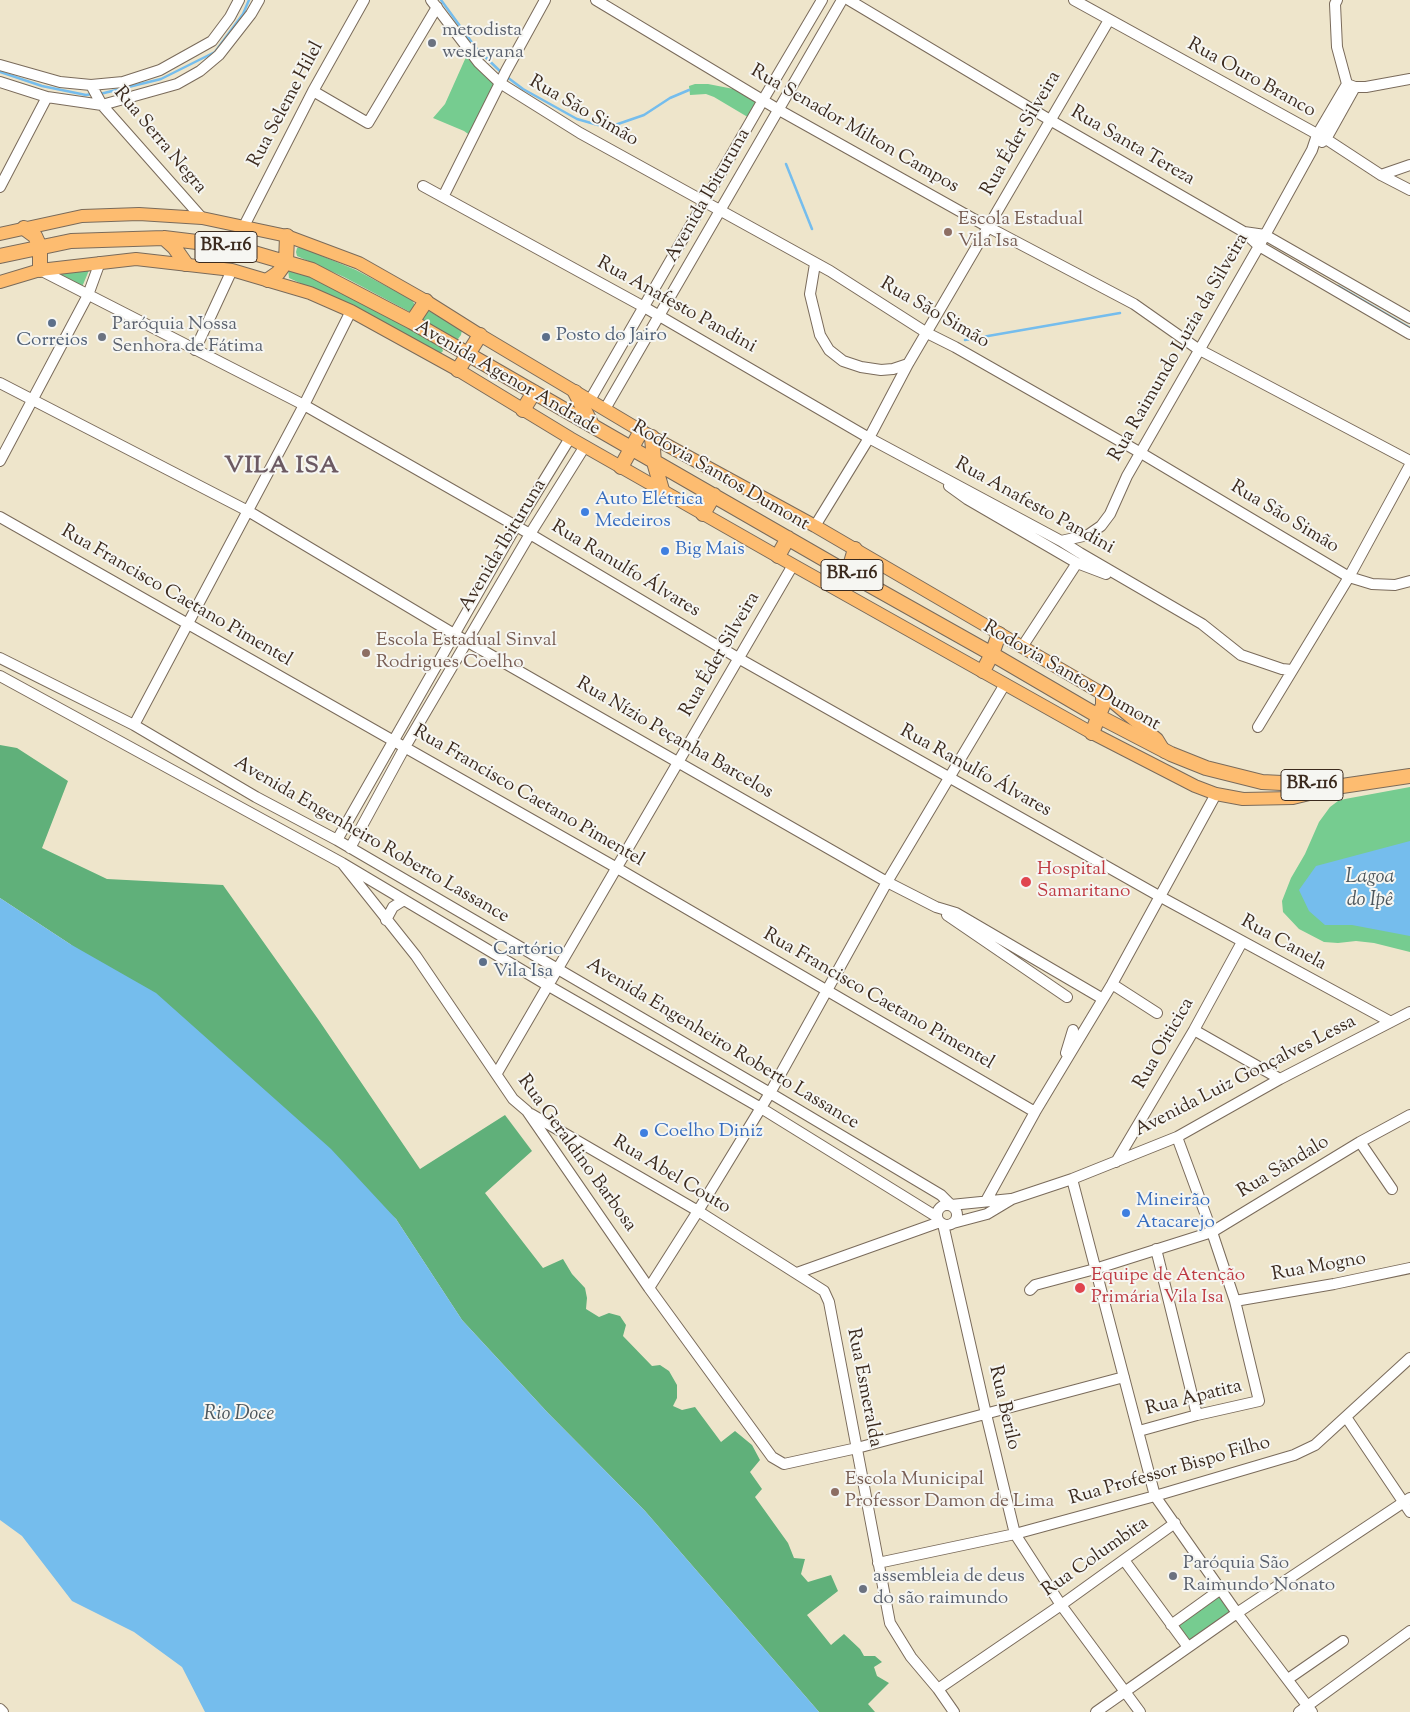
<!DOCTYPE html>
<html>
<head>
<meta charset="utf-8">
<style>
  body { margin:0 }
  canvas { display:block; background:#eee5cb }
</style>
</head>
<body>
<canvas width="1410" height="1712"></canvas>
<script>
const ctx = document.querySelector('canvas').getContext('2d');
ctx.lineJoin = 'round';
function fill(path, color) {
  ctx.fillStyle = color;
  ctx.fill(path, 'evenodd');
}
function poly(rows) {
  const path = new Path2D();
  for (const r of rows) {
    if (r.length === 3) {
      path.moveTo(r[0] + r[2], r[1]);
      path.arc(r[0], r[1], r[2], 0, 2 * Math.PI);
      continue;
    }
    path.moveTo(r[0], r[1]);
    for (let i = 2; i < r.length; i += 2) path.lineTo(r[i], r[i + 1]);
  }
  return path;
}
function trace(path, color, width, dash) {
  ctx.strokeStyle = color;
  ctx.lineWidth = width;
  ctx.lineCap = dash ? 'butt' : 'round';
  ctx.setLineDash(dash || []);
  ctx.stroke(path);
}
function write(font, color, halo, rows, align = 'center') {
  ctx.font = font + ' "Sorts Mill Goudy",serif';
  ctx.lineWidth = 4;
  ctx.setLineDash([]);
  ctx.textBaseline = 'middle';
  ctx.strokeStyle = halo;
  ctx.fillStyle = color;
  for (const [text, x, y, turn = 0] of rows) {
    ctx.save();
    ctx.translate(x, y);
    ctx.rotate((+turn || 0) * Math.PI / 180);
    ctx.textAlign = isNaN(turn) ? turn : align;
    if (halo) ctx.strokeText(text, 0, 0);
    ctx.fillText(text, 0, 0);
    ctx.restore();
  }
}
fill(poly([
  [466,57,497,85,471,136,464,131,433,118,445,104],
  [695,84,708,84,749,92,762,100,751,119,714,97,706,94,690,95,689,86],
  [300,247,356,270,412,300,415,305,413,311,410,312,344,277,297,256,296,252,297,248],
  [90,268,82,287,60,275,68,271],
  [291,268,328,283,441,345,443,351,440,354,346,304,289,278,288,269],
  [425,311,429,311,462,330,461,335,458,339,454,340,421,322,421,316],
  [1410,787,1410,952,1374,943,1356,941,1338,943,1324,942,1299,929,1283,912,1282,901,1291,878,1305,854,1319,822,1330,807,1338,801,1345,799],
  [1218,1595,1231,1614,1188,1645,1173,1625]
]), '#76cc90');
fill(poly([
  [0,745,17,748,68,781,42,848,107,879,223,885,318,1019,420,1169,505,1115,532,1151,485,1193,543,1268,563,1259,572,1274,585,1288,587,1298,586,1309,599,1317,609,1313,620,1316,626,1325,623,1336,652,1366,660,1365,669,1371,677,1385,677,1398,673,1406,682,1410,695,1407,721,1442,735,1431,752,1445,760,1460,750,1472,762,1489,755,1497,788,1543,794,1558,805,1559,801,1574,808,1582,831,1575,838,1591,807,1615,831,1645,844,1634,860,1649,864,1656,875,1656,882,1662,874,1667,877,1676,889,1683,868,1704,875,1712,819,1712,645,1511,548,1413,462,1320,396,1219,70,944,0,898]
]), '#60b07a');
fill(poly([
  [1410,841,1410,936,1352,925,1325,925,1309,911,1299,890,1316,866],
  [0,898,70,944,156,993,331,1149,396,1219,462,1320,548,1413,645,1511,819,1712,205,1712,182,1667,134,1632,72,1601,22,1536,0,1520]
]), '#75bded');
trace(poly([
  [441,0,476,48,503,74],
  [0,72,42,86,86,95,92,94],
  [507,77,523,89,577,119,598,125,615,125,644,115,670,98,689,90],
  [100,94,161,79,215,52,243,14,249,0],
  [786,164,812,229],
  [1338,286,1410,328],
  [965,340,1120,313]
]), '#75bded', 2.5);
const minor = poly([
  [431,0,479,63,500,83,580,133,830,271,927,333,955,347,1141,453,1349,577,1372,584,1395,585,1410,581],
  [596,0,779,110,988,227,1134,304,1198,349,1410,461],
  [849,0,1050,120,1244,232,1259,246,1410,334],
  [1074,0,1326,139,1381,175,1410,190],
  [1337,0,1335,4,1337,47,1347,84,1355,87,1366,87,1410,79],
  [0,65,60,82,91,85,123,82,160,70,212,41,230,17,239,0],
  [0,82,47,97,102,105,177,84,200,71,219,55,251,14,259,0],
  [91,85,102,105,202,218],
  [313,91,368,123,437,7],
  [1322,142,1326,139,1355,87],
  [1381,175,1410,165],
  [423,186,644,307,869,438,1061,541,1080,553,1202,624,1241,655,1282,669,1292,670],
  [0,187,47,97],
  [443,197,506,71,545,0],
  [243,228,313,91,364,0],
  [1244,232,1265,235,1410,318],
  [815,264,810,294,820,335,829,350,843,361,861,367,881,370,893,369,908,364],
  [40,270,304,405,530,534,738,658,1159,896,1391,1022],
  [195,350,232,270],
  [0,383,248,511,454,634,887,882,936,907,956,913,1103,999],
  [590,400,763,100,822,0],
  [605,409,842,0],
  [0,461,88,295,100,262],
  [949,486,967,499,1077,563,1106,574],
  [0,517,617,868,1035,1112],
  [815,526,869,438,908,364,1109,20],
  [1061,541,1088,535,1101,526,1110,514,1127,476,1259,246,1312,150,1317,135,1347,84],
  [1022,647,1077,563],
  [0,658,134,725,256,797,337,840,770,1093,941,1195,951,1205],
  [0,676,342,863,547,985,761,1108,937,1217],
  [134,725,304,405,351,311],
  [1258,727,1349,577,1410,465],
  [337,840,516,526,570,438],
  [350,848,405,747,530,534,585,446],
  [342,863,416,956,513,1099,527,1111,649,1288,772,1457,784,1464,857,1448,1124,1377],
  [947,915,1067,997],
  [386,920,393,907,404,900],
  [1112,984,1157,1013],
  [1194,1030,1280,1079],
  [1066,1053,1073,1030],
  [497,1073,793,565],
  [531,1114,698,1211,824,1291,829,1302,890,1623,911,1657,938,1689,954,1712],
  [1360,1142,1392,1189],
  [1116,1162,1194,1030,1242,942],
  [1072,1179,1155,1496,1237,1613,1312,1712],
  [986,1201,1035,1112,1112,984,1216,794],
  [947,1215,10],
  [951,1205,1011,1199],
  [953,1223,987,1214,1012,1199,1072,1179,1177,1137,1280,1079,1410,1012],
  [943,1224,986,1414,1015,1534,1061,1605,1140,1712],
  [1156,1249,1197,1415],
  [797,1273,940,1222],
  [649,1288,698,1211,770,1093,887,882,1005,684],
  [1030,1290,1035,1285,1095,1269,1212,1232,1360,1142,1410,1115],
  [1235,1301,1334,1284,1410,1268],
  [1346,1417,1410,1512],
  [1139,1431,1197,1415,1259,1401,1235,1301,1212,1232,1177,1137],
  [1124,1560,1188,1647],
  [878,1563,1015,1534,1155,1496,1294,1455,1315,1445,1410,1358],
  [1171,1625,1221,1589],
  [1288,1679,1343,1641],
  [938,1689,1061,1605,1175,1523],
  [0,1709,3,1712],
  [1096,1712,1237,1613,1410,1498],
  [1299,1712,1410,1631]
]);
const major = poly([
  [0,234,82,216,139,214,202,218,287,236,359,263,426,301,480,335,641,431,815,526,1103,694,1157,739,1165,752],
  [0,282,40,270,136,259,232,270,310,293,351,311,458,370,570,438,793,565,1092,733,1195,786,1216,794,1243,799,1293,798,1334,788]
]);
const highway = poly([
  [24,228,35,236,40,247,40,270],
  [164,238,174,247,186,264],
  [0,256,71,241,164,238,197,242,247,251,312,270,412,322,848,573,992,654,1098,716,1171,754,1206,768,1262,782,1342,786,1410,776],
  [268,280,278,273,286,262,287,236],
  [412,322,426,301],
  [458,370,480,335],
  [575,392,592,425],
  [523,410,534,392],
  [652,437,654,462,662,490],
  [621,467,641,431],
  [703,514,714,495],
  [778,556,788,538],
  [848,573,855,549],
  [983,671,992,654,999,634],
  [1092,733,1103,705,1103,694]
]);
trace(minor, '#7a6b5b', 12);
trace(major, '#7a6b5b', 14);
trace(highway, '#7a6b5b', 16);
trace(minor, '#fff', 10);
trace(major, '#fdbc70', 12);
trace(highway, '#fdbc70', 14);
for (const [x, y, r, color] of [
  [432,43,5,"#6b7280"],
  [948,232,5,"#8d6e63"],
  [52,323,5,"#5c6f8a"],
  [102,337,5,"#6b7280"],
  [546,337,5,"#5c6f8a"],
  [585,512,5,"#3f7fe0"],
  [665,551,5,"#3f7fe0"],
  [366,653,5,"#8d6e63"],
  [1026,882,6,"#e0444e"],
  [483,962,5,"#5c6f8a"],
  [644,1133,5,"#3f7fe0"],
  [1126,1213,5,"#3f7fe0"],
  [1080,1288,6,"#e0444e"],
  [835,1492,5,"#8d6e63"],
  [1173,1576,5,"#6b7280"],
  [863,1589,5,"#6b7280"]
]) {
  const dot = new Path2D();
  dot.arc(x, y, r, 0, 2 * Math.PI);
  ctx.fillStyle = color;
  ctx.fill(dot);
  trace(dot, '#f6f6f2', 2);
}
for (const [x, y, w] of [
  [226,247,62],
  [852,575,62],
  [1312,785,62]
]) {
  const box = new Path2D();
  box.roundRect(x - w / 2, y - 15.5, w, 31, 4);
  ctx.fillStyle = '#f6f6f2';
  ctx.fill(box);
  trace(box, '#3b2a1e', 1);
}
write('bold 18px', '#3b2a1e', null, [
  ["BR-116",226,247],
  ["BR-116",852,575],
  ["BR-116",1312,785]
]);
write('19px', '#5b616d', '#f6f6f2', [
  ["metodista",442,32],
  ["wesleyana",442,54],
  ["Paróquia Nossa",112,326],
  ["Senhora de Fátima",112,348],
  ["Paróquia São",1183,1565],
  ["Raimundo Nonato",1183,1587],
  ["assembleia de deus",873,1578],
  ["do são raimundo",873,1600]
], 'left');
write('19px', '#3b2a1e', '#f6f6f2', [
  ["Rua Ouro Branco",1251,79,29],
  ["Rua Seleme Hilel",287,105,-62],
  ["Rua São Simão",583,112,30],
  ["Rua Senador Milton Campos",854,130,30],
  ["Rua Éder Silveira",1022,134,-60],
  ["Rua Serra Negra",159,141,50],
  ["Rua Santa Tereza",1132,147,30],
  ["Avenida Ibituruna",709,196,-60],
  ["Rua Anafesto Pandini",676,306,29],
  ["Rua São Simão",934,314,30],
  ["Rua Raimundo Luzia da Silveira",1180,348,-60],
  ["Avenida Agenor Andrade",507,379,30],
  ["Rodovia Santos Dumont",720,477,30],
  ["Rua Anafesto Pandini",1034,507,29],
  ["Rua São Simão",1284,518,31],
  ["Avenida Ibituruna",504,546,-59],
  ["Rua Ranulfo Álvares",625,570,31],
  ["Rua Francisco Caetano Pimentel",176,597,30],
  ["Rua Éder Silveira",721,655,-60],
  ["Rodovia Santos Dumont",1071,677,30],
  ["Rua Nízio Peçanha Barcelos",674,739,30],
  ["Rua Ranulfo Álvares",975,772,29],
  ["Rua Francisco Caetano Pimentel",528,797,30],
  ["Avenida Engenheiro Roberto Lassance",371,841,30],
  ["Rua Canela",1283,944,29],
  ["Rua Francisco Caetano Pimentel",878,1000,30],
  ["Rua Oiticica",1165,1044,-60],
  ["Avenida Engenheiro Roberto Lassance",722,1045,31],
  ["Avenida Luiz Gonçalves Lessa",1246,1077,-27],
  ["Rua Geraldino Barbosa",576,1154,54],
  ["Rua Sândalo",1284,1168,-31],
  ["Rua Abel Couto",671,1176,31],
  ["Rua Mogno",1319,1268,-10],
  ["Rua Esmeralda",863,1388,79],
  ["Rua Apatita",1194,1399,-14],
  ["Rua Berilo",1003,1408,77],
  ["Rua Professor Bispo Filho",1170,1472,-16],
  ["Rua Columbita",1096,1558,-35]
]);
write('19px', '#785e54', '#f6f6f2', [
  ["Escola Estadual",958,221],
  ["Vila Isa",958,243],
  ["Escola Estadual Sinval",376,642],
  ["Rodrigues Coelho",376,664],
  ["Escola Municipal",845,1481],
  ["Professor Damon de Lima",845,1503]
], 'left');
write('19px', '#4e5e75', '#f6f6f2', [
  ["Posto do Jairo",556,337],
  ["Correios",52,342,"center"],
  ["Cartório",493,951],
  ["Vila Isa",493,973]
], 'left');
write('19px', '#366cbe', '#f6f6f2', [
  ["Auto Elétrica",595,501],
  ["Medeiros",595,523],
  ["Big Mais",675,551],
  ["Coelho Diniz",654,1133],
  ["Mineirão",1136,1202],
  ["Atacarejo",1136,1224]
], 'left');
write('19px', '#be3a42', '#f6f6f2', [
  ["Hospital",1037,871],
  ["Samaritano",1037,893],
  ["Equipe de Atenção",1091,1277],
  ["Primária Vila Isa",1091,1299]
], 'left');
write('italic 20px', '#4c565c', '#f6f6f2', [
  ["Lagoa",1370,879],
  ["do Ipê",1370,902],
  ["Rio Doce",239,1416]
]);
ctx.letterSpacing = '1px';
write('bold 24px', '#6b5962', '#f6f6f2', [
  ["VILA ISA",282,468]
]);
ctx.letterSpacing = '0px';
</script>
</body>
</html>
